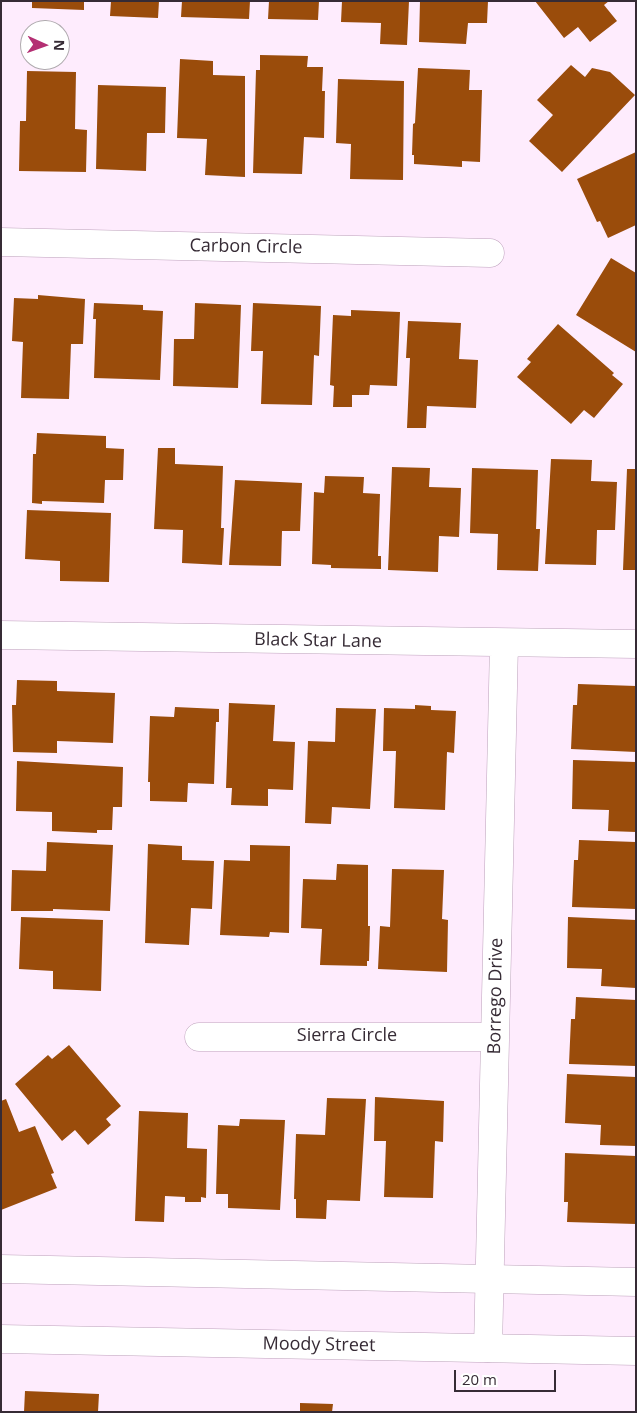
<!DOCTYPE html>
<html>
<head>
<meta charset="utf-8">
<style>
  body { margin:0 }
  #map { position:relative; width:637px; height:1413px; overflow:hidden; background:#feecfd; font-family:"Open Sans",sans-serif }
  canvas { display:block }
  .frame { position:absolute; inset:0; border:2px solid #362b35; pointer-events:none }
  .north { position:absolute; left:20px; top:20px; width:50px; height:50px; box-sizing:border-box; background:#fff; border:1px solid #afaaae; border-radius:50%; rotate:92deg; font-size:14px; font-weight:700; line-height:20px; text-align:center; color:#362b35 }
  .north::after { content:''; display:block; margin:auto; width:18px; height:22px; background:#b42f73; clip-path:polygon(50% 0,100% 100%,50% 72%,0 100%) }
  .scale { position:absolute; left:454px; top:1370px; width:102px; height:22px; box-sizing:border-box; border:2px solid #362b35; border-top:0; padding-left:6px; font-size:15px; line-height:18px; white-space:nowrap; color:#362b35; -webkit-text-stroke:4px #fff; paint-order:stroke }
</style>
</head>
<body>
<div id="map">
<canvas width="637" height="1413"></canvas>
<div class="frame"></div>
<div class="north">N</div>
<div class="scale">20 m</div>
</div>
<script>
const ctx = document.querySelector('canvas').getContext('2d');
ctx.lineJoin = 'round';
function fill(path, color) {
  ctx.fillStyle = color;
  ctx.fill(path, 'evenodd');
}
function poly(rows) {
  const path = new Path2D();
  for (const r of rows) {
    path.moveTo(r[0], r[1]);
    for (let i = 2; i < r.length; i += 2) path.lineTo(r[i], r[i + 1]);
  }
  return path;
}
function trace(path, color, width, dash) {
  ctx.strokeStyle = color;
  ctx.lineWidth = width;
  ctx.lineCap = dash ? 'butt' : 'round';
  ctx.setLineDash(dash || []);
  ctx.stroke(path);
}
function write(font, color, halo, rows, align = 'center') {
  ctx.font = font + ' "Open Sans",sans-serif';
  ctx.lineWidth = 5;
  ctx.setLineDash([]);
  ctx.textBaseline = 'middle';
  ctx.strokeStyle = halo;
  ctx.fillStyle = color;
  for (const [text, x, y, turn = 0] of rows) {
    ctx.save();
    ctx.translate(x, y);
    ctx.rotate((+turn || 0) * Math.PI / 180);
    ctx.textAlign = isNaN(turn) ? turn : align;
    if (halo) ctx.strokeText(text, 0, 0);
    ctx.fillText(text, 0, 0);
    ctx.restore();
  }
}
fill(poly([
  [32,1,84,1,84,10,32,8],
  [111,1,159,1,158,18,110,16],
  [182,1,250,1,249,19,181,17],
  [269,1,319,1,318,20,268,19],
  [342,1,409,1,407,45,380,44,381,23,341,22],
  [420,1,488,1,487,23,468,23,466,44,419,42],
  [535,1,609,1,604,5,617,21,590,42,578,27,564,38],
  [260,55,308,56,307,67,323,67,322,91,325,91,324,138,304,137,302,174,253,173,256,70,260,70],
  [180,59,213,61,213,75,245,76,245,177,205,175,207,139,177,138],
  [571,65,585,77,592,68,610,72,635,95,562,172,529,141,553,115,537,100],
  [418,68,470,70,469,90,482,90,480,162,462,161,462,167,414,164,414,155,412,155,413,124,415,123],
  [27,71,76,72,75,129,87,130,86,172,19,171,20,121,26,121],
  [338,79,404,81,403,180,350,179,351,144,336,143],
  [98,85,166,87,165,133,147,133,146,171,96,169],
  [636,152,636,225,608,238,600,221,597,222,577,179],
  [611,258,636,273,636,352,576,315],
  [38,295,85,299,83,344,71,344,69,399,21,398,23,342,12,341,14,298,38,299],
  [94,303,143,305,143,310,163,311,160,380,94,378,96,319,93,319],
  [195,303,241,305,238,388,173,386,174,339,194,339],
  [253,303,321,306,319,356,314,355,312,405,261,404,263,351,251,351],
  [351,310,400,312,397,386,370,385,369,395,352,395,352,407,333,407,334,386,330,385,333,315,351,316],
  [408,321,461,323,459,359,478,360,476,408,427,406,426,428,407,428,410,358,406,358],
  [558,324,614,373,612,375,623,384,594,418,584,410,571,424,517,377,531,362,527,359],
  [37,433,106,436,106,448,124,449,123,480,105,480,104,503,42,501,42,504,32,503,33,454,36,454],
  [158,448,175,448,175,464,223,466,221,528,224,528,222,565,182,563,183,530,154,529],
  [551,459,592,460,591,481,617,482,615,530,597,530,596,565,545,564],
  [392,467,430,468,429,487,461,488,459,537,439,536,438,572,388,570],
  [472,468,538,470,536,529,540,529,538,571,497,570,498,534,470,533],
  [627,469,636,469,636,570,623,570],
  [325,476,364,477,363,493,380,494,378,556,381,556,381,569,331,568,331,565,312,564,314,492,324,493],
  [235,480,302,483,300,531,282,531,281,566,229,565],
  [27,510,111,513,109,582,60,581,60,561,25,559],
  [17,680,57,681,57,691,115,693,113,743,57,741,57,753,13,752,12,705,16,705],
  [578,684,636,686,636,752,571,749,573,705,577,705],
  [229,703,275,705,273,741,295,742,293,790,268,789,268,806,231,805,232,788,226,788],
  [415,705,431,706,431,710,456,711,454,753,447,752,445,810,394,808,396,751,383,751,384,708,415,709],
  [175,707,219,709,219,722,216,722,214,784,188,783,187,802,150,801,150,782,148,782,150,716,174,717],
  [336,708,376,709,370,809,332,807,331,824,305,823,308,741,335,742],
  [573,760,636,762,636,832,608,831,609,810,572,809],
  [17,761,123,767,122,807,113,807,112,830,97,830,97,833,52,831,52,812,16,811],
  [579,840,636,842,636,909,572,907,574,860,578,860],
  [47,842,113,845,110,911,53,909,53,911,11,911,12,870,46,871],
  [148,844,182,846,182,860,214,861,212,909,191,908,189,945,145,943],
  [250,845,290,846,289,933,270,932,269,937,220,935,224,860,250,861],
  [337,864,368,865,368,926,370,926,369,961,367,961,367,966,320,965,322,929,301,928,303,879,336,880],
  [392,869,444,870,442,919,448,920,447,972,378,969,380,926,390,927],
  [21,917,103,920,101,991,53,989,53,971,19,969],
  [568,917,636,920,636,988,601,986,602,969,567,968],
  [576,997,636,1000,636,1066,569,1064,571,1019,575,1019],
  [69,1045,121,1106,106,1119,111,1125,88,1145,75,1130,62,1141,15,1084,48,1055,52,1059],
  [567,1074,636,1077,636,1146,600,1145,601,1125,565,1123],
  [375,1097,444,1101,443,1142,435,1141,433,1198,384,1197,386,1141,374,1141],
  [327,1098,366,1099,360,1201,327,1200,326,1219,296,1218,296,1199,294,1199,296,1134,325,1135],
  [6,1099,19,1132,35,1126,54,1173,51,1174,57,1188,1,1210,1,1101],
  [139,1111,188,1113,187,1148,207,1149,206,1198,201,1197,201,1202,185,1202,185,1197,165,1196,164,1222,135,1221],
  [240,1119,285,1120,280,1210,228,1208,228,1194,216,1194,218,1125,239,1126],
  [565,1153,636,1156,636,1224,567,1222,568,1202,564,1202],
  [25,1391,99,1394,98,1412,24,1412],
  [300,1403,333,1404,332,1412,300,1412]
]), '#9a4c0b');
const minor = poly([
  [1,242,490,253],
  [1,635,636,644],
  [199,1037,495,1037],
  [488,1348,504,644]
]);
const major = poly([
  [1,1269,636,1282],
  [1,1339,636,1351]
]);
trace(minor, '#bda1bb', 29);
trace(major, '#bda1bb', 29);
trace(minor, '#fff', 28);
trace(major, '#fff', 28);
write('18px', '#362b35', '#fff', [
  ["Carbon Circle",246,247,1],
  ["Black Star Lane",318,641,1],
  ["Borrego Drive",496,996,-89],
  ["Sierra Circle",347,1036],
  ["Moody Street",319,1345,1]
]);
</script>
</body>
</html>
